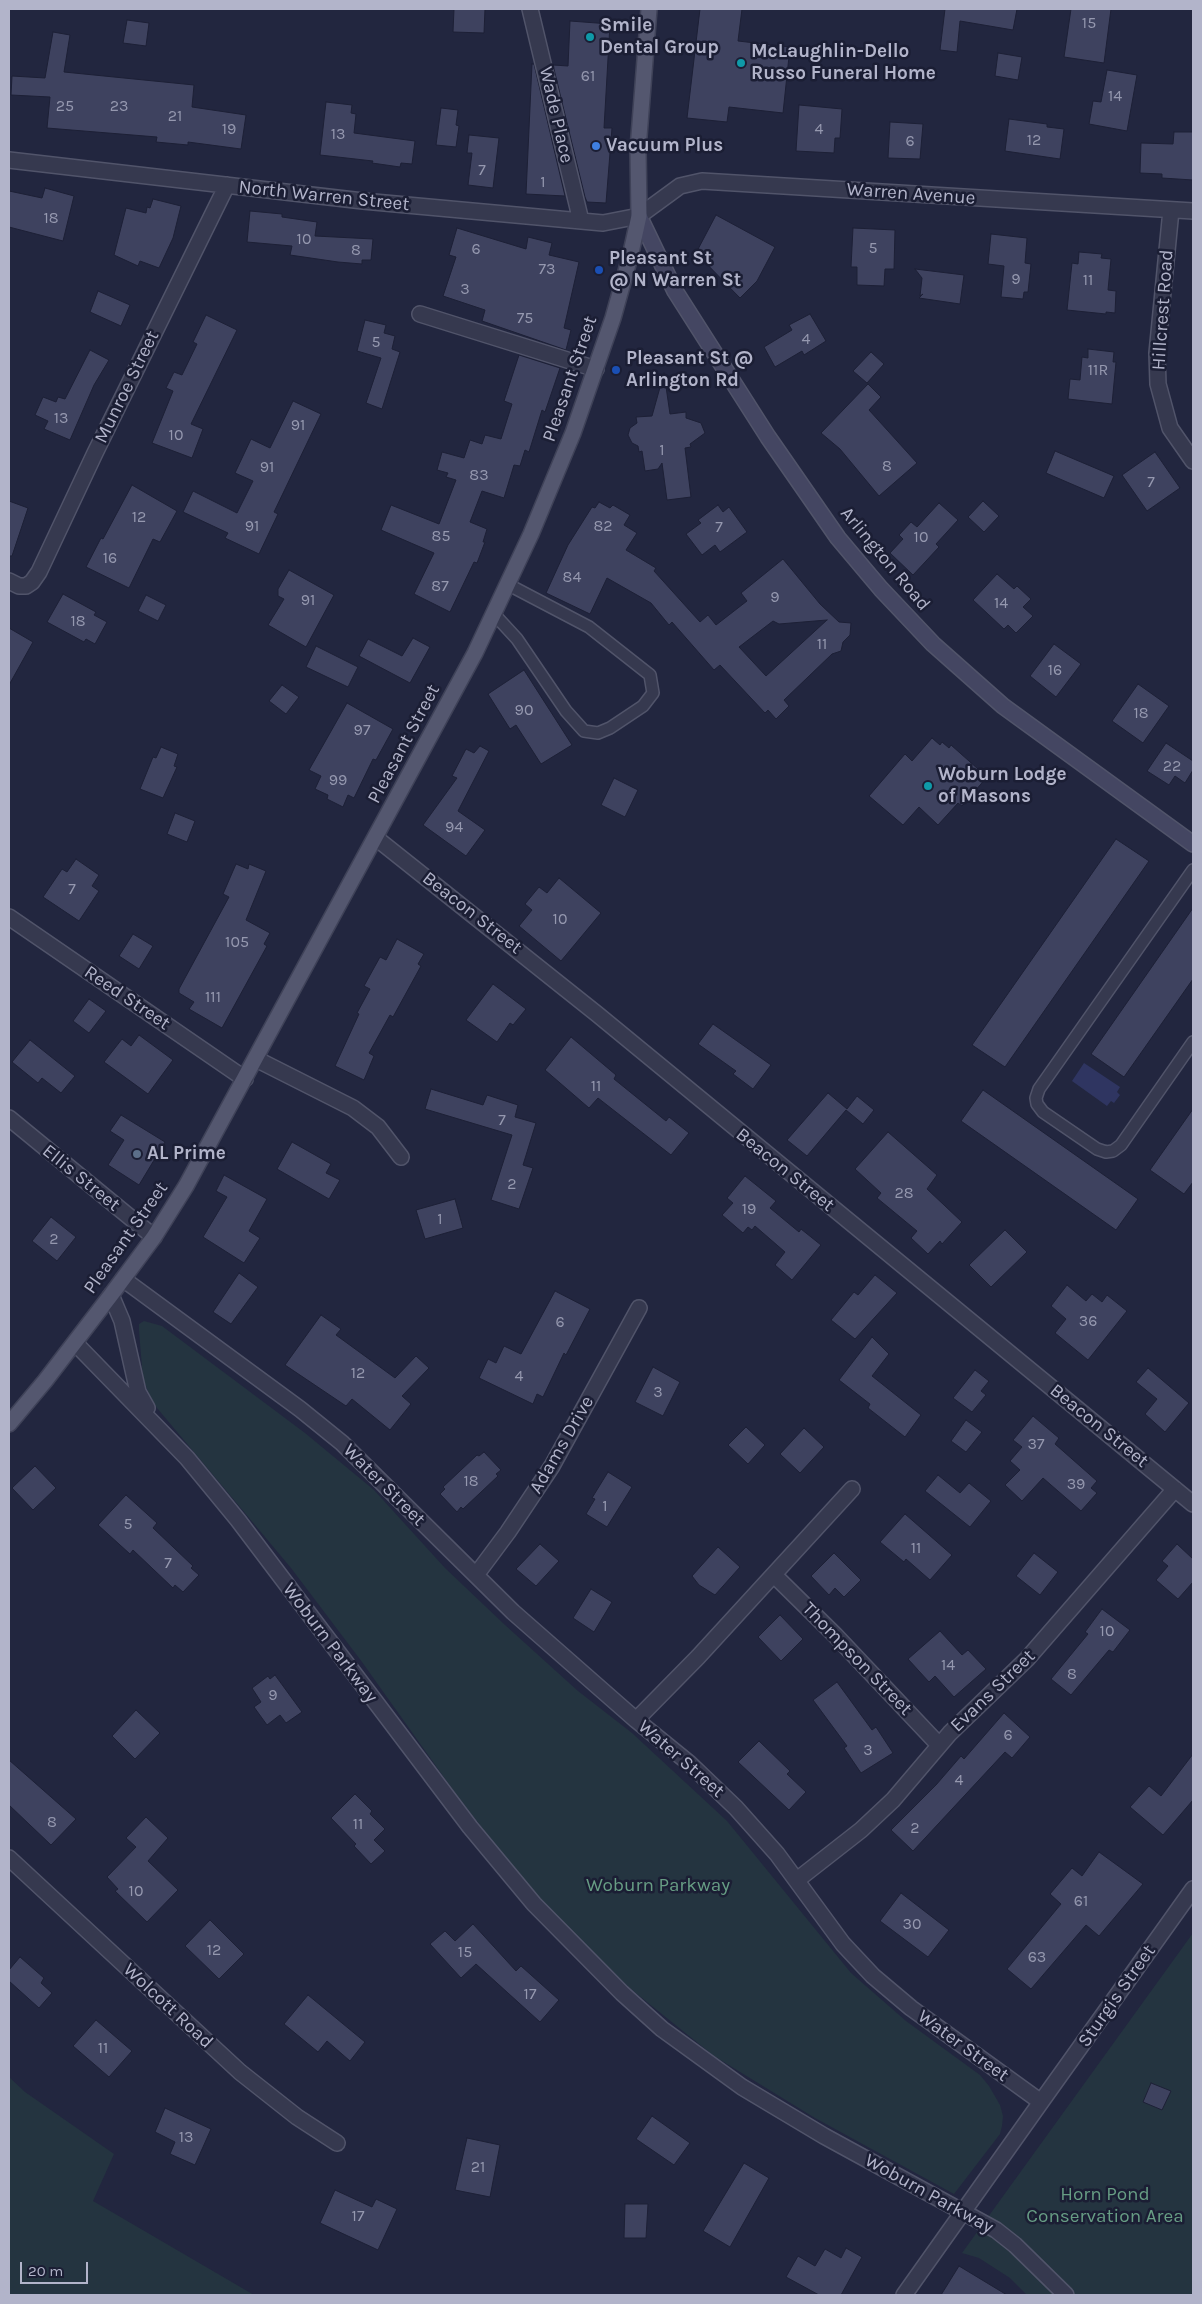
<!DOCTYPE html>
<html>
<head>
<meta charset="utf-8">
<style>
  body { margin:0 }
  #map { position:relative; width:1202px; height:2304px; overflow:hidden; background:#22263f; font-family:Karla,sans-serif }
  canvas { display:block }
  .frame { position:absolute; inset:0; border:10px solid #b2b4ca; pointer-events:none }
  .scale { position:absolute; left:20px; top:2262px; width:68px; height:22px; box-sizing:border-box; border:2px solid #b2b4ca; border-top:0; padding-left:6px; font-size:15px; line-height:18px; white-space:nowrap; color:#b2b4ca; -webkit-text-stroke:4px #1b1e34; paint-order:stroke }
</style>
</head>
<body>
<div id="map">
<canvas width="1202" height="2304"></canvas>
<div class="frame"></div>
<div class="scale">20 m</div>
</div>
<script>
const ctx = document.querySelector('canvas').getContext('2d');
ctx.lineJoin = 'round';
function fill(path, color) {
  ctx.fillStyle = color;
  ctx.fill(path, 'evenodd');
}
function poly(rows) {
  const path = new Path2D();
  for (const r of rows) {
    path.moveTo(r[0], r[1]);
    for (let i = 2; i < r.length; i += 2) path.lineTo(r[i], r[i + 1]);
  }
  return path;
}
function trace(path, color, width, dash) {
  ctx.strokeStyle = color;
  ctx.lineWidth = width;
  ctx.lineCap = dash ? 'butt' : 'round';
  ctx.setLineDash(dash || []);
  ctx.stroke(path);
}
function write(font, color, halo, rows, align = 'center') {
  ctx.font = font + ' Karla,sans-serif';
  ctx.lineWidth = 5;
  ctx.setLineDash([]);
  ctx.textBaseline = 'middle';
  ctx.strokeStyle = halo;
  ctx.fillStyle = color;
  for (const [text, x, y, turn = 0] of rows) {
    ctx.save();
    ctx.translate(x, y);
    ctx.rotate((+turn || 0) * Math.PI / 180);
    ctx.textAlign = isNaN(turn) ? turn : align;
    if (halo) ctx.strokeText(text, 0, 0);
    ctx.fillText(text, 0, 0);
    ctx.restore();
  }
}
fill(poly([
  [144,1321,162,1326,305,1433,374,1490,445,1568,505,1625,578,1691,632,1733,727,1821,851,1973,906,2021,980,2075,989,2086,1000,2105,1003,2116,1002,2126,1000,2134,954,2194,815,2118,714,2056,632,1990,592,1954,523,1881,453,1790,362,1662,291,1568,157,1408,149,1394,143,1379,139,1331,139,1324],
  [1193,1933,1193,2295,1027,2295,1010,2278,979,2258,962,2253],
  [9,2077,25,2092,114,2154,93,2201,254,2295,9,2295]
]), '#243440');
fill(poly([
  [1084,1063,1120,1087,1117,1092,1120,1095,1114,1103,1111,1101,1107,1106,1072,1081]
]), '#2f3561');
const building = poly([
  [454,9,485,9,484,33,453,32,454,9],
  [700,9,742,9,738,41,790,47,783,113,729,107,727,122,687,118,700,9],
  [945,9,1017,9,1013,30,960,21,957,52,940,50,945,9],
  [1071,9,1111,9,1104,63,1064,57,1071,9],
  [127,20,149,23,146,46,123,43,127,20],
  [570,21,610,24,604,128,612,128,606,203,587,202,585,197,553,65,568,66,570,21],
  [53,32,70,35,64,72,194,85,192,107,246,115,241,149,188,142,188,145,156,142,157,137,47,128,50,97,11,95,12,76,45,78,53,32],
  [998,53,1022,57,1018,80,995,76,998,53],
  [532,64,534,64,565,196,526,194,532,64],
  [1107,70,1137,75,1127,131,1089,124,1093,101,1101,102,1107,70],
  [326,102,352,105,351,113,356,114,354,133,415,141,412,164,401,163,400,167,372,163,373,161,320,155,326,102],
  [799,105,842,109,840,138,835,138,834,153,796,151,799,105],
  [441,108,458,110,456,125,459,126,456,147,436,145,441,108],
  [1009,119,1047,124,1047,127,1064,129,1060,159,1005,151,1009,119],
  [890,122,923,124,920,159,888,158,890,122],
  [1174,132,1193,132,1193,180,1162,178,1162,174,1140,173,1141,143,1173,144,1174,132],
  [469,135,499,138,493,188,468,185,472,153,467,153,469,135],
  [45,188,74,196,63,241,9,227,9,191,42,198,45,188],
  [153,199,181,206,173,238,159,268,140,261,138,266,114,255,126,208,146,213,147,207,150,208,153,199],
  [250,211,282,214,282,217,317,222,315,236,373,239,371,260,362,260,362,264,338,262,290,255,292,246,247,242,250,211],
  [716,215,775,247,757,281,740,298,696,253,716,215],
  [457,228,526,249,528,237,552,243,549,255,579,262,564,328,571,330,566,350,482,321,485,310,443,296,456,257,449,255,457,228],
  [853,228,895,230,894,269,885,269,884,286,857,285,857,267,851,267,853,228],
  [991,234,1027,238,1025,263,1031,264,1028,292,1024,292,1023,299,1001,297,1004,266,988,264,991,234],
  [1079,252,1102,254,1101,258,1111,259,1108,290,1116,291,1115,313,1106,312,1106,314,1067,310,1072,263,1078,264,1079,252],
  [915,269,964,275,960,304,919,298,923,294,920,296,922,278,915,269],
  [98,291,130,305,121,326,90,312,98,291],
  [810,314,826,341,804,355,802,351,775,367,764,347,792,330,789,325,810,314],
  [206,315,237,330,191,424,203,429,192,458,152,443,173,391,166,388,174,372,182,375,197,344,193,342,206,315],
  [365,320,386,325,384,333,395,336,392,349,400,352,382,409,366,403,381,358,357,351,365,320],
  [1088,349,1114,352,1113,362,1116,362,1112,404,1068,399,1070,379,1080,380,1082,357,1088,358,1088,349],
  [90,350,109,360,94,385,70,440,44,429,48,421,35,415,43,397,56,402,58,397,65,399,90,350],
  [871,352,884,364,867,383,853,371,871,352],
  [519,355,560,368,545,412,542,410,529,452,525,450,520,466,514,465,504,498,482,491,470,522,487,529,483,542,485,542,477,563,474,562,450,612,414,594,434,553,381,530,391,505,439,524,456,480,446,477,448,473,437,470,442,452,464,458,470,440,482,444,485,435,501,439,512,404,504,401,519,355],
  [664,373,670,414,686,412,686,418,701,423,705,433,690,444,691,447,685,448,691,497,667,500,662,463,658,469,645,471,642,451,639,452,638,446,632,443,628,435,630,428,637,423,636,417,652,416,664,373],
  [868,384,881,397,869,410,917,463,879,496,840,449,821,433,868,384],
  [293,401,321,414,274,512,278,514,259,554,225,538,228,533,183,512,193,491,237,513,253,481,235,473,251,439,270,448,293,401],
  [1055,451,1114,476,1104,498,1046,473,1055,451],
  [1155,452,1180,488,1147,511,1122,475,1155,452],
  [132,485,177,511,160,542,153,539,129,588,86,567,101,538,103,539,132,485],
  [9,501,28,508,12,556,9,556,9,501],
  [983,501,999,516,984,532,968,517,983,501],
  [599,502,610,508,613,505,630,515,624,525,637,533,626,550,656,568,654,571,700,622,708,615,716,625,747,601,741,593,783,559,820,604,839,622,851,623,850,635,843,642,841,651,832,654,784,700,789,706,776,719,768,710,765,713,720,665,714,670,672,622,669,625,651,603,607,578,590,614,546,593,568,545,592,507,595,508,599,502],
  [827,620,766,676,739,647,773,621,779,624,827,620],
  [939,503,958,520,936,544,939,547,913,575,890,553,903,539,899,535,911,522,917,527,939,503],
  [718,505,723,512,729,507,747,532,720,552,715,545,702,555,686,534,701,523,698,520,718,505],
  [289,570,334,595,306,647,268,625,284,599,278,596,278,589,289,570],
  [997,574,1014,589,1017,586,1031,599,1023,607,1033,616,1016,633,1008,625,1004,629,973,600,997,574],
  [63,594,96,612,94,615,107,622,95,644,86,639,84,642,47,622,63,594],
  [146,595,166,605,158,621,138,611,146,595],
  [9,628,33,642,9,685,9,628],
  [413,638,430,647,410,683,359,656,368,639,402,656,413,638],
  [1054,644,1081,664,1056,697,1030,676,1054,644],
  [316,646,358,667,348,687,306,667,316,646],
  [524,670,572,745,541,764,516,725,510,729,488,694,524,670],
  [1138,684,1169,706,1143,743,1112,721,1138,684],
  [282,685,299,697,286,714,269,701,282,685],
  [347,703,393,729,376,760,373,759,354,798,348,795,343,807,327,799,328,795,315,789,321,776,309,770,347,703],
  [932,738,940,745,942,742,949,748,951,745,987,777,962,806,958,803,938,825,919,807,903,825,869,796,905,754,912,761,932,738],
  [1166,743,1193,761,1193,770,1185,783,1175,776,1169,785,1147,771,1166,743],
  [480,746,489,751,458,811,485,830,466,856,423,825,457,778,452,776,466,749,474,753,480,746],
  [161,747,178,754,174,766,177,767,163,798,140,789,153,757,156,758,161,747],
  [614,778,638,790,625,817,601,805,614,778],
  [175,813,195,821,187,842,167,834,175,813],
  [1116,839,1149,861,1005,1067,972,1045,1116,839],
  [76,859,99,875,92,886,99,891,79,921,43,897,62,869,67,872,76,859],
  [236,864,248,869,249,864,266,871,246,920,270,933,264,944,267,946,222,1028,189,1009,194,1002,179,993,179,989,229,897,223,894,236,864],
  [559,878,601,913,561,961,519,926,532,910,525,904,539,887,547,893,559,878],
  [1193,908,1193,979,1124,1077,1091,1054,1193,908],
  [133,934,153,946,139,969,119,956,133,934],
  [397,939,424,954,418,964,421,966,393,1017,390,1015,369,1053,374,1056,364,1080,335,1066,359,1014,357,1013,370,989,364,986,380,957,386,960,397,939],
  [493,984,526,1009,513,1025,510,1023,497,1042,466,1020,493,984],
  [89,999,106,1011,89,1033,73,1021,89,999],
  [713,1024,771,1065,753,1089,733,1074,736,1071,698,1044,713,1024],
  [139,1035,173,1060,148,1094,104,1062,122,1039,131,1046,139,1035],
  [571,1037,616,1075,614,1079,666,1121,669,1117,689,1133,671,1155,598,1098,589,1108,545,1070,571,1037],
  [30,1040,75,1076,61,1093,42,1078,38,1083,12,1062,30,1040],
  [431,1089,483,1105,487,1095,518,1105,515,1117,536,1123,523,1165,533,1168,519,1209,491,1200,512,1135,425,1109,431,1089],
  [983,1090,1138,1199,1116,1230,961,1121,983,1090],
  [828,1093,847,1109,857,1096,874,1110,863,1124,846,1110,807,1156,787,1140,828,1093],
  [1193,1109,1193,1182,1184,1194,1150,1170,1193,1109],
  [121,1115,165,1142,139,1185,108,1165,124,1140,110,1131,121,1115],
  [888,1132,937,1175,927,1189,962,1222,942,1244,940,1241,928,1254,911,1238,917,1231,877,1198,881,1193,855,1169,888,1132],
  [292,1142,331,1164,326,1173,340,1180,329,1199,277,1169,292,1142],
  [224,1175,267,1199,249,1231,260,1238,244,1263,203,1237,227,1197,216,1191,224,1175],
  [745,1176,776,1201,770,1208,799,1232,801,1229,821,1245,792,1280,775,1265,785,1252,755,1226,752,1230,748,1227,743,1233,722,1215,733,1203,727,1198,745,1176],
  [455,1199,463,1228,425,1239,416,1210,455,1199],
  [51,1217,76,1237,57,1261,32,1241,51,1217],
  [1005,1230,1027,1252,991,1287,969,1265,1005,1230],
  [239,1273,258,1287,231,1324,213,1312,239,1273],
  [875,1275,897,1293,855,1339,831,1320,854,1292,858,1295,875,1275],
  [1067,1285,1086,1301,1092,1294,1102,1302,1107,1295,1127,1311,1088,1360,1055,1333,1066,1319,1051,1306,1067,1285],
  [555,1291,590,1309,566,1355,564,1353,543,1397,537,1394,533,1404,479,1378,488,1359,496,1363,504,1346,521,1354,555,1291],
  [321,1315,341,1329,336,1335,395,1378,416,1356,429,1368,402,1396,411,1404,390,1430,352,1399,346,1406,285,1365,321,1315],
  [872,1337,889,1354,872,1376,921,1415,905,1437,868,1408,870,1404,839,1380,872,1337],
  [653,1367,680,1382,663,1416,635,1402,653,1367],
  [1148,1368,1189,1403,1165,1432,1145,1414,1157,1399,1136,1382,1148,1368],
  [975,1370,989,1381,981,1391,986,1395,972,1412,953,1398,975,1370],
  [1033,1416,1059,1438,1055,1444,1097,1481,1091,1488,1097,1493,1081,1511,1043,1478,1022,1501,1005,1485,1020,1470,1010,1461,1022,1447,1013,1440,1033,1416],
  [966,1420,982,1432,966,1452,951,1441,966,1420],
  [746,1427,765,1445,748,1464,728,1445,746,1427],
  [804,1428,824,1447,800,1473,780,1454,804,1428],
  [484,1452,501,1470,496,1474,498,1476,463,1509,461,1507,457,1512,440,1494,445,1489,443,1487,477,1455,479,1456,484,1452],
  [35,1466,56,1488,33,1510,12,1488,35,1466],
  [608,1472,632,1487,607,1527,586,1514,595,1499,592,1498,608,1472],
  [938,1475,960,1493,969,1483,991,1501,970,1527,925,1491,938,1475],
  [126,1495,157,1523,153,1528,193,1566,191,1568,199,1575,183,1592,175,1585,173,1588,133,1550,130,1554,98,1525,126,1495],
  [905,1514,952,1555,930,1580,906,1559,904,1562,880,1542,905,1514],
  [540,1544,559,1561,536,1586,516,1569,540,1544],
  [1177,1544,1193,1559,1193,1582,1178,1599,1156,1580,1168,1566,1162,1561,1177,1544],
  [718,1547,740,1567,715,1595,699,1585,692,1576,718,1547],
  [834,1553,861,1580,844,1597,835,1588,829,1595,811,1576,834,1553],
  [1034,1553,1058,1572,1040,1595,1016,1576,1034,1553],
  [591,1589,612,1602,594,1632,573,1618,591,1589],
  [1102,1609,1130,1630,1113,1652,1109,1650,1071,1695,1051,1679,1088,1634,1085,1632,1102,1609],
  [780,1615,803,1639,781,1661,758,1637,780,1615],
  [940,1631,962,1655,968,1650,986,1669,954,1697,935,1676,929,1682,908,1659,940,1631],
  [275,1675,302,1712,286,1723,280,1715,267,1725,254,1707,261,1702,252,1688,268,1676,270,1679,275,1675],
  [837,1682,872,1730,876,1727,893,1753,861,1773,844,1748,847,1746,813,1700,837,1682],
  [136,1710,160,1733,135,1759,112,1736,136,1710],
  [1004,1713,1030,1737,1012,1758,1005,1752,913,1851,891,1830,936,1785,961,1756,964,1759,1004,1713],
  [759,1741,790,1771,787,1774,806,1792,789,1810,738,1762,759,1741],
  [1193,1754,1193,1800,1163,1835,1130,1807,1149,1786,1161,1796,1193,1754],
  [9,1760,76,1819,51,1845,9,1805,9,1760],
  [355,1794,372,1811,370,1814,385,1829,374,1840,385,1851,371,1864,354,1846,356,1844,331,1818,355,1794],
  [146,1817,168,1838,148,1861,178,1890,147,1922,115,1891,118,1889,107,1877,136,1847,126,1838,146,1817],
  [1099,1852,1143,1884,1099,1936,1086,1925,1031,1989,1007,1969,1061,1904,1050,1894,1072,1868,1082,1876,1099,1852],
  [901,1893,949,1930,928,1957,880,1921,901,1893],
  [210,1920,244,1954,219,1979,185,1946,210,1920],
  [473,1924,516,1971,521,1966,559,2000,540,2022,476,1964,461,1978,430,1944,445,1931,455,1941,473,1924],
  [20,1957,44,1978,41,1983,52,1993,39,2008,9,1981,9,1970,20,1957],
  [308,1995,365,2042,350,2061,327,2041,318,2052,284,2024,308,1995],
  [96,2020,132,2051,109,2077,73,2046,96,2020],
  [1151,2083,1171,2091,1162,2110,1143,2102,1151,2083],
  [165,2108,211,2129,195,2165,170,2154,175,2142,155,2132,165,2108],
  [652,2116,690,2143,674,2165,636,2139,652,2116],
  [467,2138,500,2145,490,2197,455,2190,467,2138],
  [744,2163,769,2178,730,2247,703,2231,744,2163],
  [335,2190,372,2207,376,2199,397,2209,378,2250,320,2223,335,2190],
  [625,2204,648,2204,646,2238,624,2238,625,2204],
  [846,2248,862,2257,841,2295,819,2295,786,2277,798,2256,815,2266,825,2249,841,2258,846,2248],
  [959,2266,1007,2295,941,2295,959,2266]
]);
fill(building, '#3e425f');
trace(building, '#1d2036', 1);
const lane = poly([
  [494,614,517,639,566,711,584,731,598,733,610,728,643,706,653,693,650,675,589,627,507,584],
  [1193,870,1039,1089,1036,1098,1037,1104,1043,1112,1097,1149,1106,1152,1113,1151,1121,1145,1193,1042]
]);
const street = poly([
  [530,9,581,221],
  [9,160,363,201,603,223,639,216,680,186,702,181,1193,211],
  [1171,210,1157,353,1158,384,1170,428,1193,461],
  [420,314,596,369],
  [9,581,19,586,26,586,32,582,39,572,95,453,227,185],
  [376,838,597,1014,1193,1504],
  [9,917,245,1079],
  [256,1059,353,1108,378,1127,401,1157],
  [9,1118,154,1237],
  [123,1279,300,1409,342,1443,513,1612,636,1720,689,1763,736,1808,777,1854,843,1944,873,1976,911,2008,1041,2102,904,2295],
  [111,1295,122,1321,138,1392,147,1408],
  [75,1343,187,1458,238,1520,470,1827,534,1904,622,1993,662,2029,742,2087,824,2136,996,2230,1015,2245,1066,2295],
  [476,1575,508,1532,552,1466,639,1308],
  [774,1575,835,1635,939,1745],
  [636,1720,698,1657,852,1489],
  [9,1858,240,2072,297,2117,337,2143],
  [797,1880,861,1830,893,1800,950,1733,1027,1659,1175,1489],
  [1041,2102,1193,1889]
]);
const secondary = poly([
  [639,216,675,291,768,437,838,538,881,589,933,644,1003,706,1193,844]
]);
const primary = poly([
  [9,1424,45,1381,111,1295,154,1237,186,1186,475,653,531,534,573,433,613,318,630,257,639,216,638,149,649,9]
]);
trace(lane, '#51546a', 14);
trace(street, '#51546a', 18);
trace(secondary, '#51546a', 18);
trace(primary, '#3f4258', 18);
trace(lane, '#36394f', 11);
trace(street, '#36394f', 15);
trace(secondary, '#444662', 15);
trace(primary, '#54576f', 15);
for (const [x, y, r, color] of [
  [590,37,5,"#0f9aa8"],
  [741,63,5,"#0f9aa8"],
  [596,146,5,"#3f7fe0"],
  [599,270,5,"#1a4fb4"],
  [616,370,5,"#1a4fb4"],
  [928,786,5,"#0f9aa8"],
  [137,1154,5,"#5c6f8a"]
]) {
  const dot = new Path2D();
  dot.arc(x, y, r, 0, 2 * Math.PI);
  ctx.fillStyle = color;
  ctx.fill(dot);
  trace(dot, '#1b1e34', 2);
}
write('16px', '#9598af', null, [
  ["15",1089,23],
  ["61",588,76],
  ["14",1115,96],
  ["25",65,106],
  ["23",119,106],
  ["21",175,116],
  ["19",229,129],
  ["4",819,129],
  ["13",338,134],
  ["12",1034,140],
  ["6",910,141],
  ["7",482,170],
  ["1",543,182],
  ["18",51,218],
  ["10",304,239],
  ["5",873,248],
  ["6",476,249],
  ["8",356,250],
  ["73",547,269],
  ["9",1016,279],
  ["11",1088,280],
  ["3",465,289],
  ["75",525,318],
  ["4",806,339],
  ["5",376,342],
  ["11R",1098,370],
  ["13",61,418],
  ["91",298,425],
  ["10",176,435],
  ["1",662,450],
  ["8",887,466],
  ["91",267,467],
  ["83",479,475],
  ["7",1151,482],
  ["12",139,517],
  ["91",252,526],
  ["82",603,526],
  ["7",719,527],
  ["85",441,536],
  ["10",921,537],
  ["16",110,558],
  ["84",572,577],
  ["87",440,586],
  ["9",775,597],
  ["91",308,600],
  ["14",1001,603],
  ["18",78,621],
  ["11",822,644],
  ["16",1055,670],
  ["90",524,710],
  ["18",1141,713],
  ["97",362,730],
  ["22",1172,766],
  ["99",338,780],
  ["94",454,827],
  ["7",72,889],
  ["10",560,919],
  ["105",237,942],
  ["111",213,997],
  ["11",596,1086],
  ["7",502,1120],
  ["2",512,1184],
  ["28",904,1193],
  ["19",749,1209],
  ["1",440,1219],
  ["2",54,1239],
  ["36",1088,1321],
  ["6",560,1322],
  ["12",358,1373],
  ["4",519,1376],
  ["3",658,1392],
  ["37",1036,1444],
  ["18",471,1481],
  ["39",1076,1484],
  ["1",605,1506],
  ["5",128,1524],
  ["11",916,1548],
  ["7",168,1563],
  ["10",1107,1631],
  ["14",948,1665],
  ["8",1072,1674],
  ["9",273,1695],
  ["6",1008,1735],
  ["3",868,1750],
  ["4",959,1780],
  ["8",52,1822],
  ["11",358,1824],
  ["2",915,1828],
  ["10",136,1891],
  ["61",1081,1901],
  ["30",912,1924],
  ["12",214,1950],
  ["15",465,1952],
  ["63",1037,1957],
  ["17",530,1994],
  ["11",103,2048],
  ["13",186,2137],
  ["21",478,2167],
  ["17",358,2216]
]);
write('bold 19px', '#b2b4ca', '#1b1e34', [
  ["Smile",600,26],
  ["Dental Group",600,48],
  ["McLaughlin-Dello",751,52],
  ["Russo Funeral Home",751,74],
  ["Vacuum Plus",606,146],
  ["Pleasant St",609,259],
  ["@ N Warren St",609,281],
  ["Pleasant St @",626,359],
  ["Arlington Rd",626,381],
  ["Woburn Lodge",938,775],
  ["of Masons",938,797],
  ["AL Prime",147,1154]
], 'left');
write('19px', '#b2b4ca', '#1b1e34', [
  ["Wade Place",556,115,77],
  ["Warren Avenue",911,194,4],
  ["North Warren Street",324,196,6],
  ["Hillcrest Road",1163,310,-86],
  ["Pleasant Street",570,379,-71],
  ["Munroe Street",127,387,-64],
  ["Arlington Road",885,559,50],
  ["Pleasant Street",404,744,-62],
  ["Beacon Street",472,913,38],
  ["Reed Street",127,998,34],
  ["Beacon Street",785,1170,39],
  ["Ellis Street",81,1178,39],
  ["Pleasant Street",126,1238,-55],
  ["Beacon Street",1099,1426,39],
  ["Adams Drive",562,1445,-60],
  ["Water Street",384,1485,45],
  ["Woburn Parkway",330,1643,53],
  ["Thompson Street",857,1659,46],
  ["Evans Street",993,1691,-44],
  ["Water Street",681,1759,41],
  ["Sturgis Street",1117,1996,-55],
  ["Wolcott Road",168,2006,43],
  ["Water Street",963,2046,36],
  ["Woburn Parkway",929,2194,29]
]);
write('19px', '#679d84', '#1b1e34', [
  ["Woburn Parkway",658,1886],
  ["Horn Pond",1105,2195],
  ["Conservation Area",1105,2217]
]);
</script>
</body>
</html>
